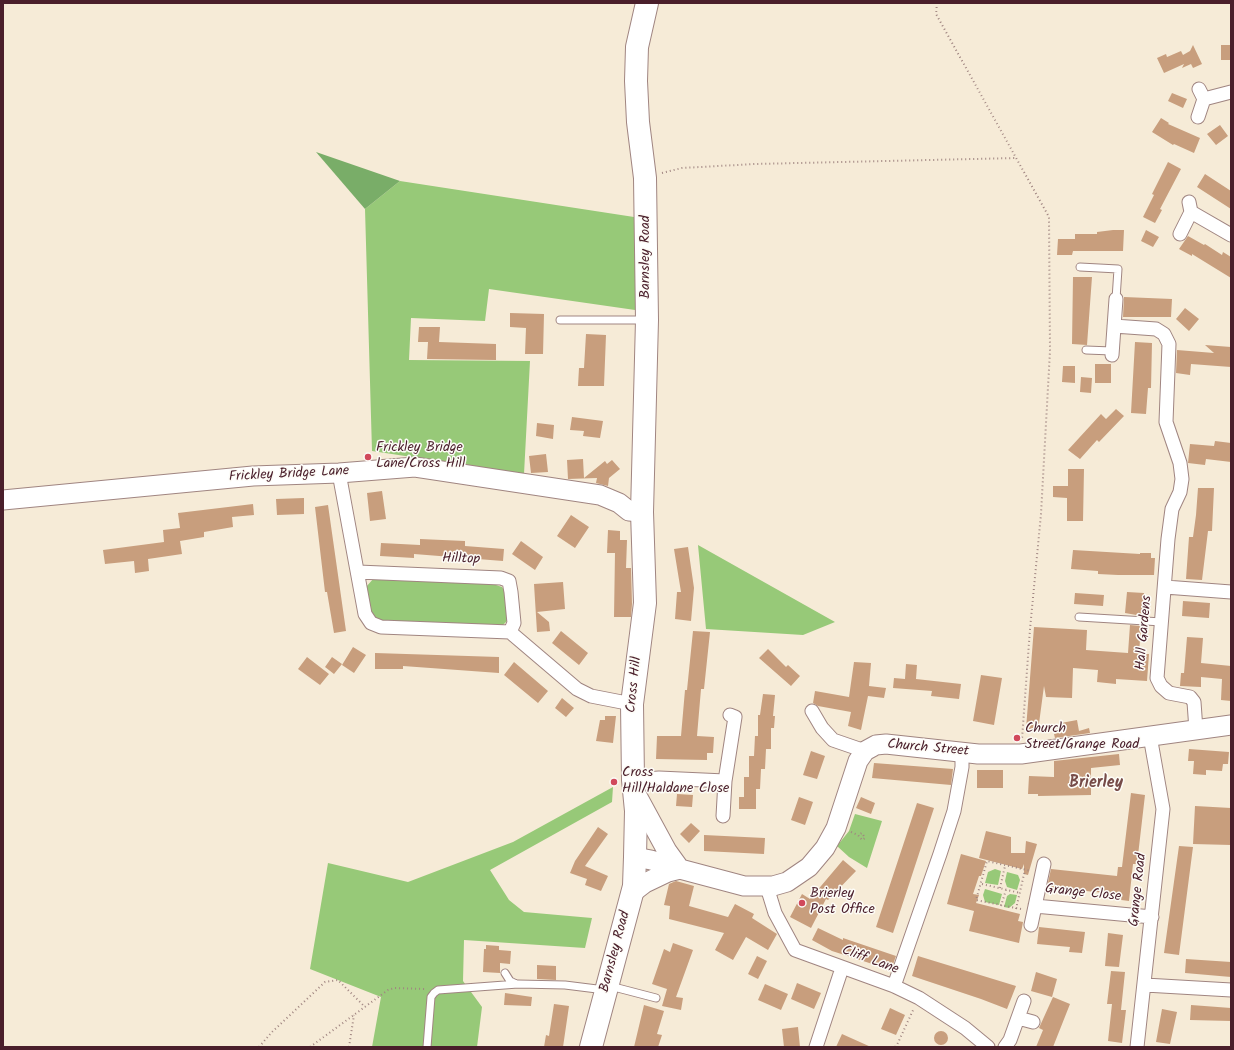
<!DOCTYPE html>
<html>
<head>
<meta charset="utf-8">
<style>
  body { margin:0 }
  #map { position:relative; width:1234px; height:1050px; overflow:hidden; background:#f6ebd7; font-family:Kalam,sans-serif }
  canvas { display:block }
  .frame { position:absolute; inset:0; border:4px solid #4a1f2b; pointer-events:none }
</style>
</head>
<body>
<div id="map">
<canvas width="1234" height="1050"></canvas>
<div class="frame"></div>
</div>
<script>
const ctx = document.querySelector('canvas').getContext('2d');
ctx.lineJoin = 'round';
function fill(path, color) {
  ctx.fillStyle = color;
  ctx.fill(path, 'evenodd');
}
function poly(rows) {
  const path = new Path2D();
  for (const r of rows) {
    if (r.length === 3) {
      path.moveTo(r[0] + r[2], r[1]);
      path.arc(r[0], r[1], r[2], 0, 2 * Math.PI);
      continue;
    }
    path.moveTo(r[0], r[1]);
    for (let i = 2; i < r.length; i += 2) path.lineTo(r[i], r[i + 1]);
  }
  return path;
}
function trace(path, color, width, dash) {
  ctx.strokeStyle = color;
  ctx.lineWidth = width;
  ctx.lineCap = dash ? 'butt' : 'round';
  ctx.setLineDash(dash || []);
  ctx.stroke(path);
}
function write(font, color, halo, rows, align = 'center') {
  ctx.font = font + ' Kalam,sans-serif';
  ctx.lineWidth = 3;
  ctx.setLineDash([]);
  ctx.textBaseline = 'middle';
  ctx.strokeStyle = halo;
  ctx.fillStyle = color;
  for (const [text, x, y, turn = 0] of rows) {
    ctx.save();
    ctx.translate(x, y);
    ctx.rotate((+turn || 0) * Math.PI / 180);
    ctx.textAlign = isNaN(turn) ? turn : align;
    if (halo) ctx.strokeText(text, 0, 0);
    ctx.fillText(text, 0, 0);
    ctx.restore();
  }
}
fill(poly([
  [400,181,634,217,642,311,489,289,485,321,411,318,409,360,530,361,524,474,372,451,365,209],
  [698,545,835,622,803,635,706,629],
  [374,578,493,584,502,587,506,593,508,620,500,628,387,622,377,619,372,615,366,587],
  [613,787,612,802,490,870,509,900,524,912,592,918,585,948,464,940,463,981,482,1007,477,1047,372,1047,381,997,310,969,328,863,408,882,513,842],
  [855,814,882,821,867,868,849,857,837,846,849,831],
  [995,869,1001,871,998,885,985,883,988,872],
  [1007,872,1018,875,1020,880,1017,890,1007,887,1005,881],
  [985,889,1002,894,999,905,985,902,983,895],
  [1010,894,1017,895,1015,903,1009,908,1004,907,1007,896]
]), '#97c978');
fill(poly([
  [316,152,400,181,365,209]
]), '#79ad68');
fill(poly([
  [1193,45,1202,64,1193,68,1191,64,1182,68,1184,64,1164,73,1157,58,1166,54,1167,57,1181,51,1183,55,1190,51],
  [1221,45,1231,45,1231,60,1221,60],
  [1172,93,1187,99,1183,108,1168,101],
  [1161,118,1169,123,1168,124,1200,138,1194,153,1174,144,1173,145,1152,132],
  [1220,125,1228,136,1216,145,1207,134],
  [1168,162,1181,169,1160,209,1162,210,1155,223,1143,217,1154,195,1152,194],
  [1205,174,1231,191,1231,209,1197,187],
  [1113,230,1124,230,1123,251,1073,251,1072,255,1057,255,1058,239,1075,239,1075,234,1097,234,1097,232],
  [1146,230,1159,237,1153,247,1141,241],
  [1188,236,1204,245,1205,244,1222,255,1223,252,1231,257,1231,278,1192,254,1192,256,1179,249],
  [1073,277,1092,277,1087,345,1072,344],
  [1124,297,1172,299,1171,317,1123,317],
  [1185,308,1199,319,1189,331,1176,319],
  [510,313,544,314,543,354,525,354,526,328,510,327],
  [419,327,440,327,439,342,496,344,496,360,427,359,428,342,418,342],
  [586,334,606,335,604,386,578,386,579,368,584,368],
  [1135,342,1152,343,1151,388,1148,388,1146,414,1131,413],
  [1205,345,1231,347,1231,367,1191,364,1190,375,1176,373,1177,350,1214,353],
  [1095,364,1111,364,1111,383,1095,383],
  [1063,366,1075,366,1075,383,1062,382],
  [1081,377,1092,378,1091,393,1080,392],
  [1116,409,1124,416,1099,442,1097,440,1080,459,1068,450,1101,414,1106,419],
  [572,417,603,421,600,438,583,436,584,431,570,430],
  [537,423,554,425,553,439,536,436],
  [1215,441,1231,443,1231,462,1206,459,1205,465,1188,463,1190,444,1214,446],
  [546,454,548,472,531,473,529,456],
  [583,459,584,478,605,461,607,464,612,460,620,469,609,478,608,486,596,483,597,478,568,479,567,460],
  [1068,469,1084,469,1083,521,1067,521,1067,498,1053,497,1053,486,1068,486],
  [1198,488,1214,488,1212,531,1208,531,1202,580,1186,579,1189,537,1193,537,1196,515],
  [382,491,386,519,370,521,367,493],
  [304,498,304,514,277,515,276,499],
  [253,504,254,515,232,517,233,527,204,532,204,537,180,541,182,554,148,559,149,571,135,573,134,561,105,564,103,550,164,542,163,530,180,528,178,513],
  [328,505,346,631,334,633,327,592,325,592,315,507],
  [571,515,589,527,575,548,557,536],
  [608,530,620,531,620,540,627,540,626,568,631,568,632,604,631,617,614,617,615,553,607,553],
  [420,539,465,541,465,546,504,549,503,561,414,554,414,558,380,556,381,543,420,545],
  [521,541,543,557,535,570,512,554],
  [688,547,694,588,691,621,675,619,677,592,681,592,674,549],
  [1073,550,1140,554,1140,553,1151,553,1151,558,1155,558,1154,575,1118,575,1098,574,1098,571,1071,569],
  [563,582,565,609,537,612,549,622,550,631,537,632,534,584],
  [1127,592,1144,593,1142,616,1125,613],
  [1075,593,1104,595,1103,606,1074,604],
  [1183,601,1210,603,1209,618,1182,616],
  [1130,625,1141,626,1139,654,1149,654,1147,681,1116,679,1116,684,1097,682,1098,670,1073,668,1072,698,1046,697,1044,686,1038,731,1026,729,1034,627,1087,630,1086,650,1128,653],
  [561,631,588,653,579,665,552,643],
  [693,631,710,632,704,689,701,689,697,736,714,737,713,753,707,753,707,760,656,759,657,736,681,736,685,690,687,690],
  [1187,637,1203,638,1201,663,1231,666,1231,701,1221,700,1222,679,1201,677,1201,687,1180,686,1181,673,1184,673],
  [353,647,366,655,354,673,342,665],
  [768,649,786,667,788,665,800,676,791,686,759,658],
  [375,653,499,657,499,673,403,666,403,669,375,669],
  [307,657,329,674,320,685,298,669],
  [332,657,342,664,334,674,325,667],
  [514,662,548,691,538,703,504,675],
  [854,662,871,663,869,686,886,688,884,698,868,696,861,730,848,726,851,712,818,706,813,703,815,691,849,697],
  [906,664,917,665,916,679,961,684,959,699,931,696,932,691,893,688,894,678,905,679],
  [981,675,1002,678,994,725,973,721],
  [763,694,775,695,773,716,775,716,774,728,771,728,771,749,766,749,765,769,761,769,760,789,756,789,756,809,739,809,739,797,744,797,744,777,749,777,749,756,754,756,755,736,758,736,758,715,760,715],
  [562,698,574,708,566,717,555,708],
  [605,716,616,716,613,743,596,741,600,720,605,720],
  [1077,720,1079,731,1089,728,1090,733,1055,738,1054,734,1063,732,1061,723],
  [1189,749,1229,752,1228,764,1223,764,1222,771,1206,770,1206,775,1193,774,1194,761,1188,761],
  [811,751,825,756,817,779,803,775],
  [1119,754,1120,765,1091,768,1091,795,1038,796,1038,794,1028,794,1029,776,1054,777,1054,761],
  [874,763,953,769,951,785,872,778],
  [977,770,1003,770,1003,788,977,788],
  [1131,793,1145,795,1137,864,1133,864,1129,901,1114,899,1115,894,1047,887,1051,869,1117,876,1118,867,1122,867],
  [677,794,693,795,692,807,676,806],
  [799,797,813,802,805,825,791,820],
  [861,797,875,803,871,814,856,808],
  [917,803,934,808,893,933,876,927],
  [1195,806,1231,808,1231,845,1193,844],
  [691,823,700,831,689,843,680,834],
  [598,827,608,834,585,866,608,876,601,891,585,885,587,879,570,873,575,861],
  [986,831,1011,837,1011,853,1025,853,1026,841,1037,844,1028,875,1024,874,1024,864,1022,869,979,858],
  [704,835,765,838,764,854,704,851],
  [1179,846,1193,847,1179,955,1164,953],
  [961,854,986,861,981,876,979,876,973,894,979,895,976,903,1020,914,1018,921,1023,922,1019,943,969,931,974,911,947,904],
  [843,860,856,871,828,900,826,899,811,928,790,917,802,894,810,899],
  [676,881,694,886,689,906,728,917,735,904,754,914,752,918,777,934,768,950,746,937,733,960,715,950,724,933,669,919,670,906,664,905,669,884],
  [1039,927,1085,932,1082,953,1069,952,1070,947,1037,944],
  [818,928,843,940,843,938,896,956,891,970,832,951,812,940],
  [1108,933,1123,935,1119,967,1105,966],
  [673,943,693,950,676,997,683,998,681,1010,662,1006,667,989,652,984,664,949,670,952],
  [486,945,499,946,499,950,511,951,510,964,500,963,500,973,483,972,484,949,486,949],
  [757,956,767,961,758,979,748,974],
  [918,956,1016,986,1007,1009,981,999,912,976],
  [1186,959,1231,962,1231,977,1185,973],
  [537,965,556,966,556,980,537,979],
  [1111,971,1125,972,1121,1010,1126,1010,1122,1043,1108,1041,1112,1004,1107,1004],
  [1036,972,1057,979,1052,997,1031,991],
  [797,983,821,993,814,1009,791,999],
  [765,984,788,994,781,1010,758,1000],
  [505,993,532,997,531,1006,504,1005],
  [1053,997,1070,1004,1053,1047,1036,1047,1043,1030,1039,1028],
  [554,1004,569,1006,563,1047,544,1047,546,1035,549,1036],
  [644,1005,664,1011,657,1034,662,1035,658,1047,634,1047],
  [1191,1005,1231,1008,1231,1021,1190,1020],
  [890,1008,905,1015,896,1035,881,1029],
  [1162,1009,1177,1012,1170,1044,1156,1042],
  [798,1027,800,1047,784,1047,782,1029],
  [941,1038,7],
  [842,1034,871,1047,836,1047]
]), '#c89e7d');
const lane = poly([
  [1080,267,1118,269,1116,299],
  [560,320,645,320],
  [1086,350,1112,351],
  [1079,617,1162,622],
  [505,973,510,981,516,984],
  [610,986,656,998],
  [427,1047,431,997,434,993,438,990,518,984,565,985,605,990]
]);
const street = poly([
  [1204,99,1231,92],
  [1198,117,1204,99,1199,89],
  [1191,212,1231,235],
  [1180,234,1191,212,1189,202],
  [1114,326,1156,329,1164,334,1169,344,1166,422,1180,463,1182,479,1180,492,1172,509,1168,539,1157,678,1161,686,1169,693,1190,697,1194,702,1196,730],
  [1112,355,1116,299],
  [339,473,365,614,371,623,381,627,510,632,577,689,591,696,632,704],
  [358,572,501,578,509,581,511,592,514,623,510,632],
  [1165,587,1231,592],
  [812,711,822,728,833,740,865,751],
  [633,780,659,778,725,781],
  [723,816,725,781,735,717,730,715],
  [767,887,775,913,795,950,894,986,919,998,965,1028,988,1047],
  [1035,906,1152,917],
  [1031,925,1044,864],
  [1145,985,1231,990],
  [894,986,940,854,954,811,962,767,962,752],
  [1018,1018,1033,1022],
  [816,1047,842,968],
  [1005,1047,1010,1040,1024,1001],
  [1137,1047,1163,809,1150,736]
]);
const secondary = poly([
  [3,500,253,476,339,473,415,467,600,495,619,503,629,511,642,512],
  [635,857,651,860,680,869,744,886,773,886,787,882,809,867,825,848,836,828,858,761,865,751,876,745,886,744,978,754,1021,754,1231,725],
  [632,893,645,883,668,872,680,869,667,851,635,792]
]);
const highway = poly([
  [591,1047,634,886,635,857,636,811,633,780,632,704,645,603,642,512,647,320,645,178,638,122,636,81,637,47,647,3]
]);
trace(lane, '#a08581', 9);
trace(street, '#a08581', 15);
trace(secondary, '#a08581', 21);
trace(highway, '#a08581', 24);
trace(poly([
  [937,3,936,14,1049,217,1050,351,1041,514,1030,629,1022,739],
  [662,173,682,168,755,164,1017,158],
  [851,832,858,835,862,840,865,838,862,833,858,835],
  [982,884,1020,893],
  [1000,888,1005,866],
  [1001,906,1006,890],
  [1016,909,1025,870],
  [1021,909,976,900,987,861,1031,871],
  [259,1047,272,1032,325,982,338,980,365,1007],
  [310,1047,388,990,394,988,426,989],
  [349,1047,354,1015],
  [895,1047,897,1045,914,1008]
]), '#a08581', 2, [1, 3]);
trace(lane, '#fff', 7);
trace(street, '#fff', 13);
trace(secondary, '#fff', 19);
trace(highway, '#fff', 22);
for (const [x, y, r, color] of [
  [368,457,4,"#d1495b"],
  [1017,738,4,"#d1495b"],
  [614,782,4,"#d1495b"],
  [802,903,4,"#d1495b"]
]) {
  const dot = new Path2D();
  dot.arc(x, y, r, 0, 2 * Math.PI);
  ctx.fillStyle = color;
  ctx.fill(dot);
  trace(dot, '#fdfcf7', 1.5);
}
write('14px', '#4a1f2b', '#fdfcf7', [
  ["Barnsley Road",647,257,-90],
  ["Frickley Bridge Lane",289,475,-3],
  ["Hilltop",461,560,2],
  ["Hall Gardens",1145,633,-85],
  ["Cross Hill",635,685,-84],
  ["Church Street",928,749,5],
  ["Grange Road",1139,890,-84],
  ["Grange Close",1083,894,6],
  ["Barnsley Road",616,952,-75],
  ["Cliff Lane",870,961,20]
]);
write('14px', '#4a1f2b', '#fdfcf7', [
  ["Frickley Bridge",376,449],
  ["Lane/Cross Hill",376,465],
  ["Church",1025,730],
  ["Street/Grange Road",1025,746],
  ["Cross",622,774],
  ["Hill/Haldane Close",622,790],
  ["Brierley",810,895],
  ["Post Office",810,911]
], 'left');
write('bold 16px', '#764b48', '#fdfcf7', [
  ["Brierley",1096,784]
]);
</script>
</body>
</html>
